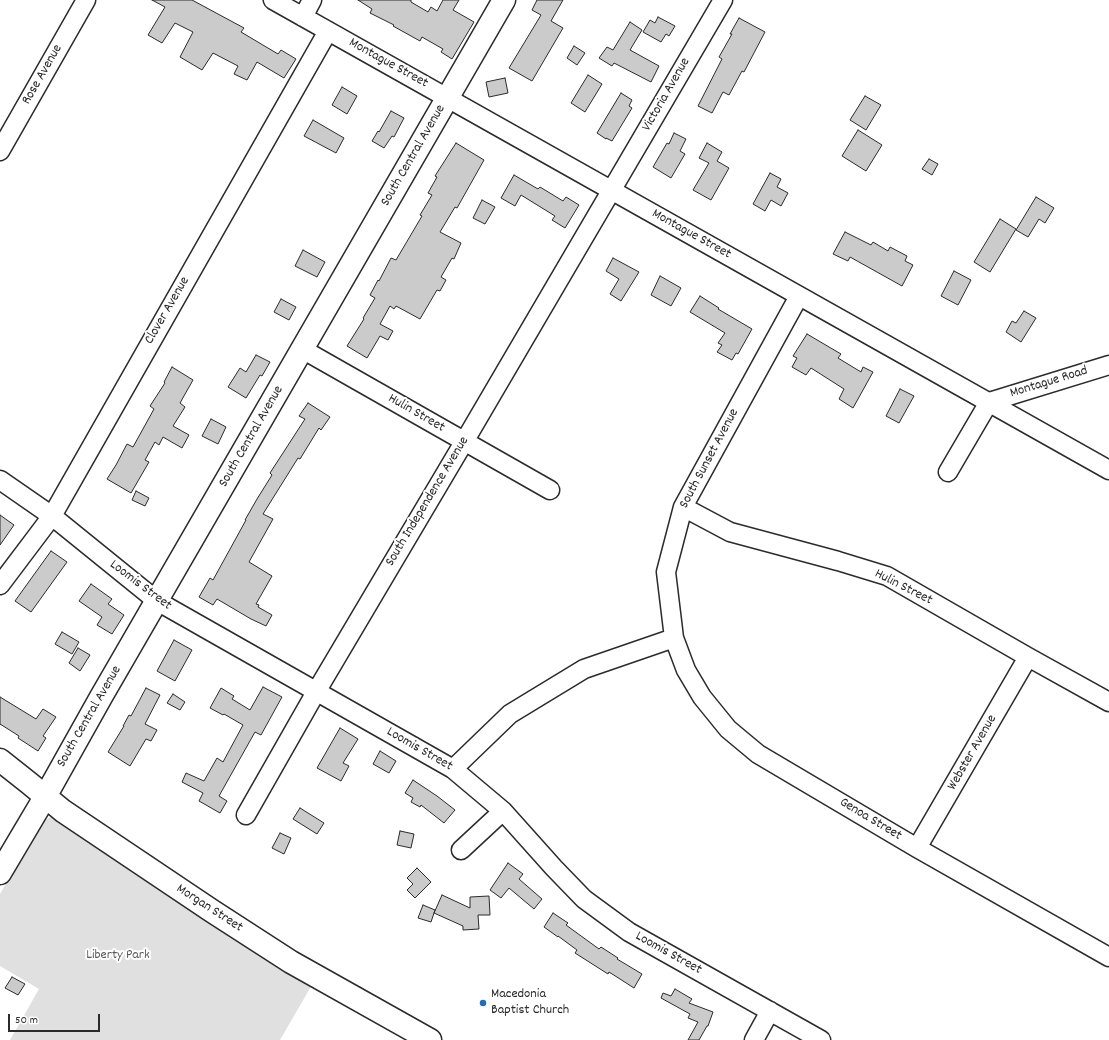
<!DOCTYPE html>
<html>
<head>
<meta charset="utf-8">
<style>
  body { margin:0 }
  #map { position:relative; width:1109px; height:1040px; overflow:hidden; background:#fff; font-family:Dekko,sans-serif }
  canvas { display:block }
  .scale { position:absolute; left:8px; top:1014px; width:92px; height:18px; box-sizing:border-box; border:2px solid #2b2b2b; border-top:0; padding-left:5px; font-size:12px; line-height:14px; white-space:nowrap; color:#2b2b2b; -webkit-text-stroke:3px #fff; paint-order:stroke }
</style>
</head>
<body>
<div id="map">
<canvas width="1109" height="1040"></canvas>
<div class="scale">50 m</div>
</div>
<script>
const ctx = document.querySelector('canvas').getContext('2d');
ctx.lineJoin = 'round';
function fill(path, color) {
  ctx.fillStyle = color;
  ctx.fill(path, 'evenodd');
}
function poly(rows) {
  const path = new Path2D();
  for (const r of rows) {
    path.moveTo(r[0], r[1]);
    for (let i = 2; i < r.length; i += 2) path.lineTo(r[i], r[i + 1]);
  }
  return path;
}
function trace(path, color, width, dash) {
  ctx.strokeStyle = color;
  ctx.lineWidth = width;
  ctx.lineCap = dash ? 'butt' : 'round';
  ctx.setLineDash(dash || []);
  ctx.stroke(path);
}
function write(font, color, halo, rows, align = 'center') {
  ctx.font = font + ' Dekko,sans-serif';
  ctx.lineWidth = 4;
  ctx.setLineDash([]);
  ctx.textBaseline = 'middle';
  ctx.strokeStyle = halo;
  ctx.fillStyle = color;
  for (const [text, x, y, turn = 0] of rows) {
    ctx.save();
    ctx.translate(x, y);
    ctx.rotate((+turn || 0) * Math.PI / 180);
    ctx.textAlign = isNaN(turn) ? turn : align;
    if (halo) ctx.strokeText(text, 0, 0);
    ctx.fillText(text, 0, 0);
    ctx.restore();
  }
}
fill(poly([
  [50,817,64,818,313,983,280,1040,10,1040,39,989,0,966,0,894,39,825]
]), '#e0e0e0');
const building = poly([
  [152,0,192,0,244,28,241,32,278,54,281,50,296,59,284,78,257,62,247,80,234,74,238,66,213,53,202,70,180,57,193,32,175,23,162,43,148,35,165,7,152,0],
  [358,0,411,0,411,2,428,12,431,7,437,11,443,0,459,0,453,10,474,22,452,59,441,52,443,49,422,37,420,41,393,26,394,25,370,13,372,9,358,0],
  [537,0,563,0,551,21,563,28,532,81,509,68,541,15,532,10,537,0],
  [658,17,675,26,669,36,666,34,661,42,643,32,650,20,655,23,658,17],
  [739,18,765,32,744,72,742,71,729,95,723,92,712,113,698,106,722,59,719,57,732,34,730,34,739,18],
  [630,22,642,30,630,50,659,66,651,82,614,63,612,66,599,58,607,47,613,50,630,22],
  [574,46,585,53,577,65,567,58,574,46],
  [588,75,602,84,585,112,571,103,588,75],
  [505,78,508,93,489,97,486,82,505,78],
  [342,87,357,96,347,114,332,105,342,87],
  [621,93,632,100,629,106,632,108,612,141,606,138,606,139,597,133,621,93],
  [865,96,881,105,866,130,850,120,865,96],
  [391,111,404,118,394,137,392,136,384,148,372,141,378,131,379,132,391,111],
  [313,120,344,138,336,153,304,136,313,120],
  [858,130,882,145,866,171,842,156,858,130],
  [674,133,686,139,680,151,685,154,671,178,653,167,667,143,669,144,674,133],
  [456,143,484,160,457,208,455,207,440,232,461,243,454,259,452,258,441,277,446,280,440,291,437,290,420,319,396,306,394,309,390,306,380,324,393,331,388,340,380,336,367,358,347,346,364,319,363,318,375,298,370,295,378,280,379,281,391,258,396,260,422,216,420,215,432,195,428,193,437,177,435,176,456,143],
  [707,143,722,152,717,161,729,168,711,200,693,190,709,163,699,158,707,143],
  [929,159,938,164,932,175,922,169,929,159],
  [770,173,781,179,777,187,788,193,781,206,771,200,765,211,753,204,770,173],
  [514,175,538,189,540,187,563,201,566,197,579,205,565,228,552,220,555,216,521,195,515,206,501,198,514,175],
  [1036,197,1054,208,1045,223,1039,219,1028,237,1016,230,1036,197],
  [482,200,495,207,485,224,473,218,482,200],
  [1000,219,1016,229,990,272,974,262,1000,219],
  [845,232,871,245,873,242,888,251,890,247,907,256,905,261,913,265,902,286,850,257,848,261,833,254,845,232],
  [303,250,325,262,317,277,295,266,303,250],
  [613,258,639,272,621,301,610,294,619,279,606,271,613,258],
  [954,271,971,280,958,305,941,296,954,271],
  [660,276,681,288,671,306,651,295,660,276],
  [700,296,719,308,718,309,752,329,738,354,736,353,732,360,717,352,722,345,718,343,725,333,690,312,700,296],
  [281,299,296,307,289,320,274,312,281,299],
  [1024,311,1036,318,1021,342,1006,332,1012,321,1016,323,1024,311],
  [807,334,841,354,838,358,861,372,863,367,873,372,853,408,839,399,844,389,811,368,806,375,792,367,797,358,793,356,807,334],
  [256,355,270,362,262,376,260,375,246,398,228,387,240,368,246,372,256,355],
  [172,367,193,380,180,403,185,407,173,426,189,435,182,448,163,437,159,445,155,442,145,460,149,462,131,493,107,479,116,465,127,444,133,447,154,409,150,406,165,383,164,382,172,367],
  [900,389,914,396,899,423,886,416,900,389],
  [308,403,330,417,321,430,319,428,300,459,298,458,263,514,273,519,249,562,272,576,256,604,259,605,258,607,272,615,266,626,251,619,217,599,213,605,199,597,210,578,213,580,246,520,245,520,257,499,272,475,270,473,305,419,299,416,308,403],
  [211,419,226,427,218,444,202,436,211,419],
  [136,491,149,498,145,506,132,500,136,491],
  [0,515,14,525,0,545,0,515],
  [51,551,67,562,31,612,15,601,51,551],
  [91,584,112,599,108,604,124,615,112,634,97,625,102,617,79,601,91,584],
  [62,632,79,642,72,654,55,644,62,632],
  [174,640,192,650,175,681,157,671,174,640],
  [78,648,90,655,80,671,69,663,78,648],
  [263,687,282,697,261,735,255,732,219,796,227,801,220,813,199,801,203,793,182,782,186,773,204,781,217,758,223,762,243,725,224,714,223,715,210,708,221,688,234,696,232,699,250,710,263,687],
  [146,688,160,695,145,724,157,730,151,741,146,739,130,766,108,752,124,726,123,726,129,715,131,716,146,688],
  [173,694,185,702,180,710,167,703,173,694],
  [0,697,36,719,43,709,56,717,43,736,46,738,38,751,18,738,19,736,0,724,0,697],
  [340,728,358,739,343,763,349,766,341,781,317,768,340,728],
  [380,751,396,761,389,773,373,764,380,751],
  [413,780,437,796,455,810,444,823,421,805,420,807,411,802,413,798,405,793,413,780],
  [300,808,324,823,317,834,293,819,300,808],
  [400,831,414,834,411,848,397,845,400,831],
  [280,833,291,838,284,854,272,848,280,833],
  [508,863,523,874,519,879,542,899,534,909,509,888,501,898,490,890,508,863],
  [417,868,431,882,415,898,407,890,413,884,407,878,417,868],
  [442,895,470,908,470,897,489,896,490,915,478,915,479,929,463,930,463,926,434,913,442,895],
  [423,905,435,910,431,922,418,918,423,905],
  [553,913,568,923,566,925,599,949,601,947,618,958,617,959,642,974,634,988,609,972,608,974,575,953,577,950,558,936,558,937,544,927,553,913],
  [12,977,25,984,18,995,5,988,12,977],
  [675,989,692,999,689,1003,713,1012,708,1026,707,1026,699,1040,688,1040,698,1022,688,1018,690,1014,661,998,663,993,671,996,675,989]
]);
fill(building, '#cbcbcb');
trace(building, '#2b2b2b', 1);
const minor = poly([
  [273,0,1109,470],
  [303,17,312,0],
  [0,151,86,0],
  [799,296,683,507,666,572,674,638,686,670,702,697,728,729,758,754,917,848,1109,957],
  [302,349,550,490],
  [989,402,1109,365],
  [948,472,989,402],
  [0,480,52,516,157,601,453,769,503,811,554,868,584,899,629,932,821,1040],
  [683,507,730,532,838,561,887,576,1028,657,1109,702],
  [0,585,52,516,328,31],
  [453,769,510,714,584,669,674,638],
  [246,815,316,692,464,442,723,0],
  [917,848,1028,657],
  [461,850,503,811],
  [754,1040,770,1011]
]);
const major = poly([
  [0,760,29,783,63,811,212,911,291,962,430,1040],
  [0,873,45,797,101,697,504,0]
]);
trace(minor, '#2b2b2b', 21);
trace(major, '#2b2b2b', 25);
trace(minor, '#fff', 18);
trace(major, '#fff', 22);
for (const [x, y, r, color] of [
  [483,1003,4,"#1f6fb2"]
]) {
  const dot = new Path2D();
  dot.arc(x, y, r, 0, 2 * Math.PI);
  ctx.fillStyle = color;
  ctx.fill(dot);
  trace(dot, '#fff', 1.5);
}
write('14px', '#2b2b2b', '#fff', [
  ["Montague Street",388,64,29],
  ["Rose Avenue",43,75,-60],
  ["Victoria Avenue",667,95,-60],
  ["South Central Avenue",414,156,-60],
  ["Montague Street",691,235,29],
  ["Clover Avenue",168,311,-60],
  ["Montague Road",1049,383,-17],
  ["Hulin Street",416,414,30],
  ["South Central Avenue",252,437,-60],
  ["South Sunset Avenue",710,459,-62],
  ["South Independence Avenue",428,502,-59],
  ["Loomis Street",140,586,37],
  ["Hulin Street",903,588,27],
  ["South Central Avenue",90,717,-60],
  ["Loomis Street",419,750,30],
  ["Webster Avenue",973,753,-60],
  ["Genoa Street",870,820,31],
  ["Morgan Street",209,909,33],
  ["Loomis Street",668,954,29]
]);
write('14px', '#585858', '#fff', [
  ["Liberty Park",118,956]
]);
write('14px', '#2b2b2b', '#fff', [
  ["Macedonia",491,995],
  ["Baptist Church",491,1011]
], 'left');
</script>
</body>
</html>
